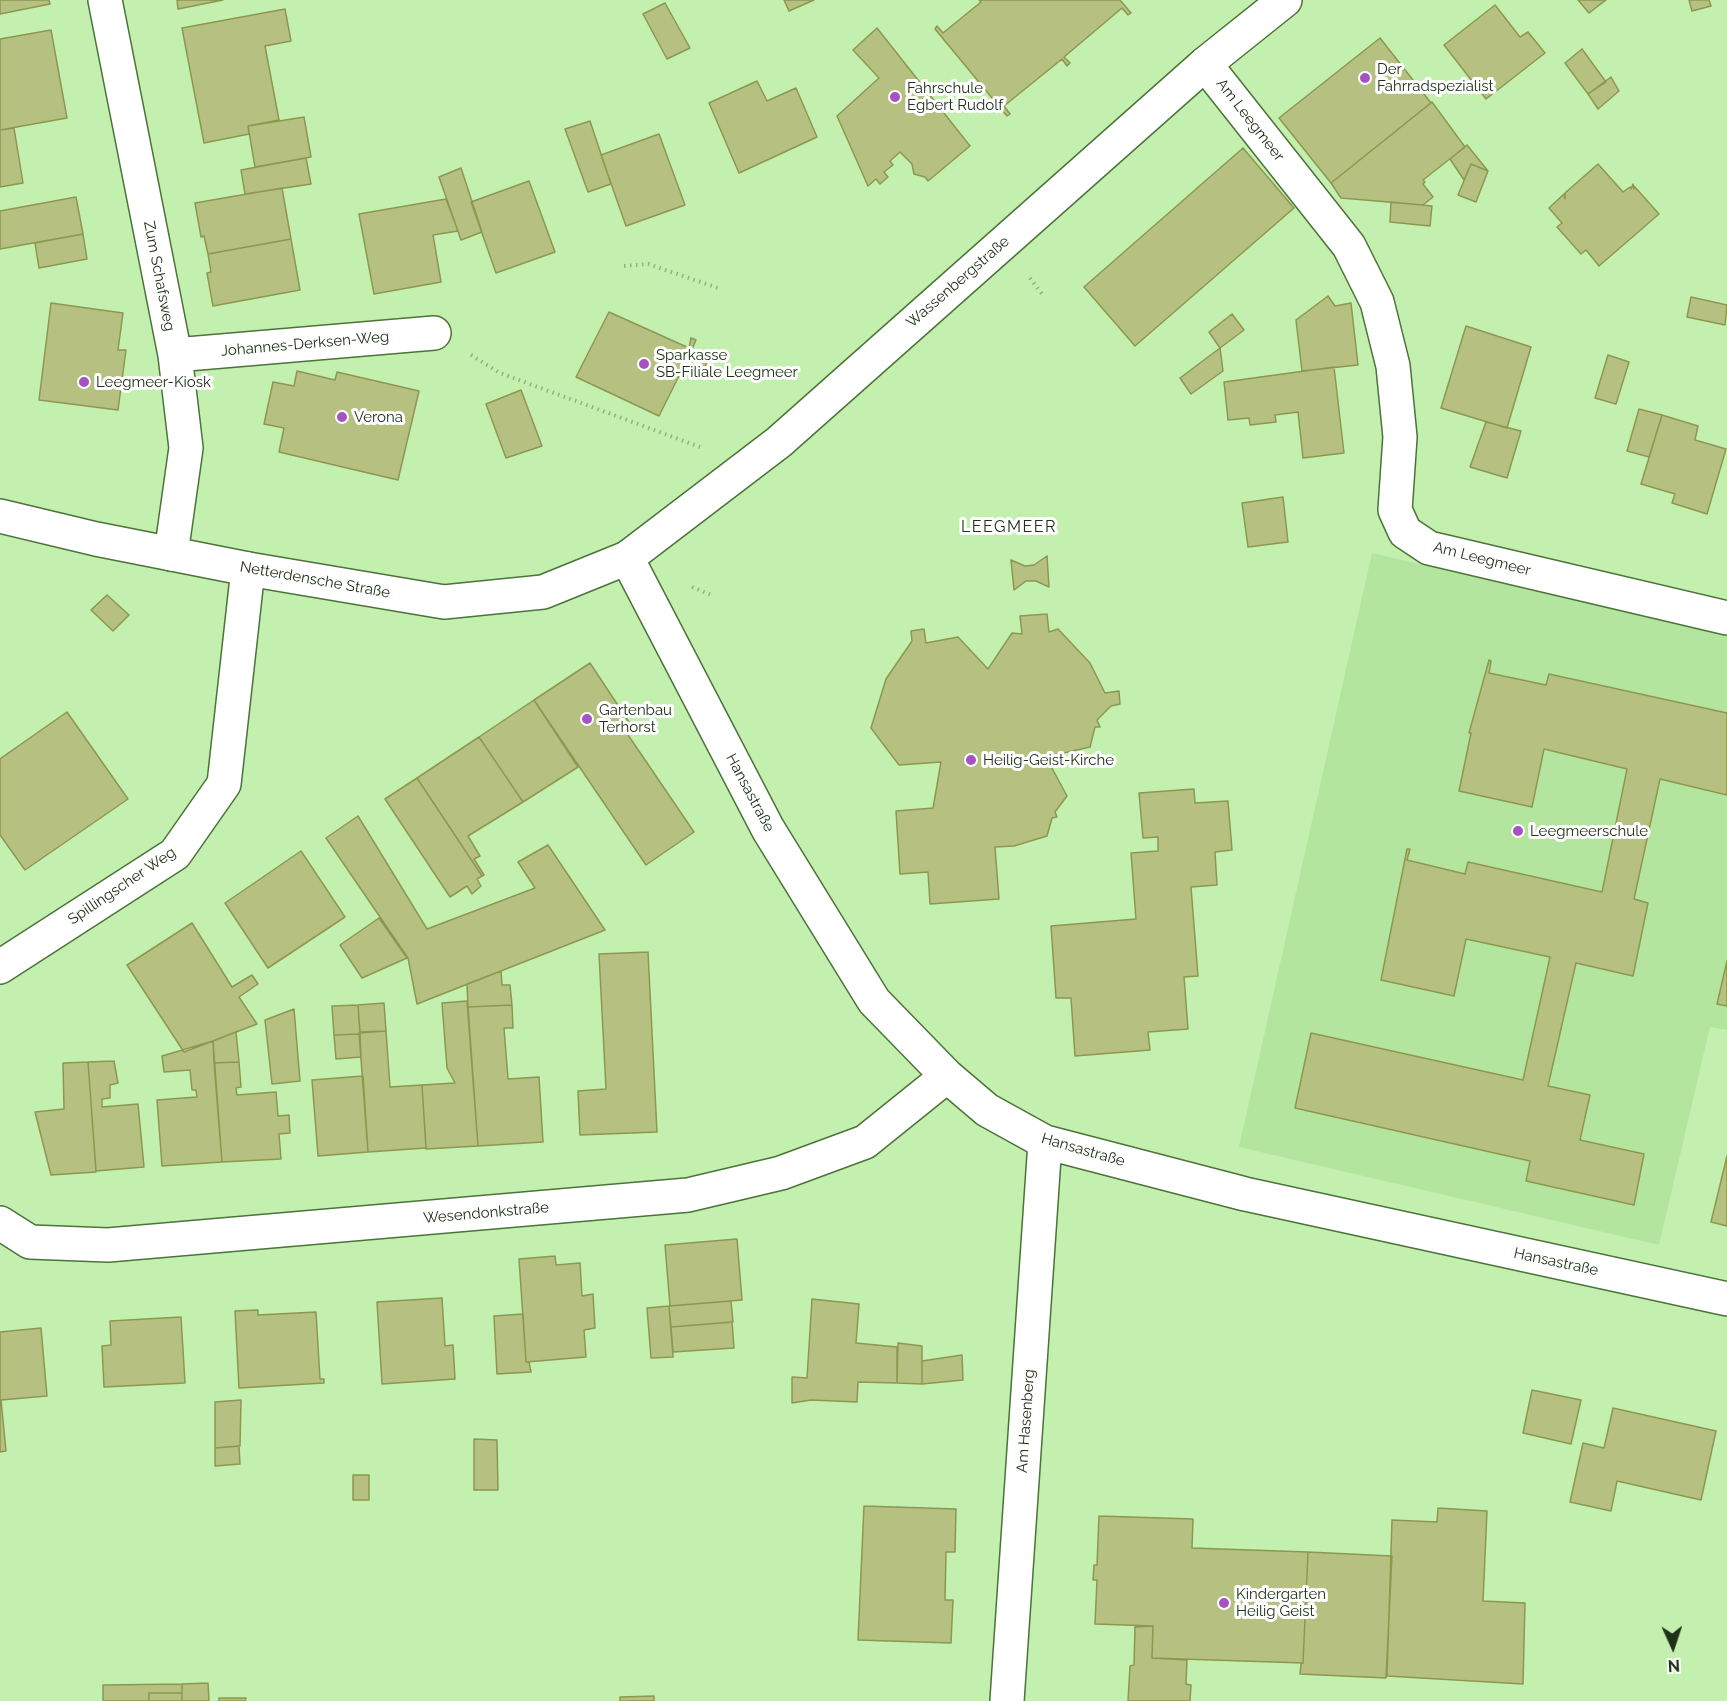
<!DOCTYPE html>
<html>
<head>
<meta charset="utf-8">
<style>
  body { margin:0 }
  #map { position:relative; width:1727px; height:1701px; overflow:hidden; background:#c3f0af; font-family:Raleway,sans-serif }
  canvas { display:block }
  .north { position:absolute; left:1643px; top:1617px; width:60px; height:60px; -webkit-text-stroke:4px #fff; paint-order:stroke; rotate:177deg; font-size:16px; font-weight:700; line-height:24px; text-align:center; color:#203118 }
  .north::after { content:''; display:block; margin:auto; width:21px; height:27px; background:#203118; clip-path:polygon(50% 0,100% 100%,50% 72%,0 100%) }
</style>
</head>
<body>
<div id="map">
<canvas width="1727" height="1701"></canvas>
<div class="north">N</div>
</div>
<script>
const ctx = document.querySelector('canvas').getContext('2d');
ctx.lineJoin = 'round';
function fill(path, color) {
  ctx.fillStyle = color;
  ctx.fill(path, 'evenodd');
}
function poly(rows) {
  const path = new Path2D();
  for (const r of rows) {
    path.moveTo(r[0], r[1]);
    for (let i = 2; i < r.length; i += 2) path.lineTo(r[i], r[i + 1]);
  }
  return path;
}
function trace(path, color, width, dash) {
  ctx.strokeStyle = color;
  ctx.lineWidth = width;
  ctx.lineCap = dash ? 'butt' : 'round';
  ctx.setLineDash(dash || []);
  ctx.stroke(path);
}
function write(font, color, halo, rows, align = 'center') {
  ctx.font = font + ' Raleway,sans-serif';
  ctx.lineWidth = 6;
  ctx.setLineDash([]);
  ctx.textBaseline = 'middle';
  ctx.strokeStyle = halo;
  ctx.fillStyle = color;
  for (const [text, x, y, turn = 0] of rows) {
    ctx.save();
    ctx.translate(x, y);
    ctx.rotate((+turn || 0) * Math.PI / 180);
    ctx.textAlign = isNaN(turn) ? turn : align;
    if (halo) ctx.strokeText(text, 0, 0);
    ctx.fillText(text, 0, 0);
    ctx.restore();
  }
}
fill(poly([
  [1372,553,1727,636,1727,1030,1710,1027,1659,1245,1239,1147]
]), '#b4e59e');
const building = poly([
  [0,0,49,0,50,4,0,14,0,0],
  [177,0,223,0,178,9,177,0],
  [784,0,814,0,789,11,784,0],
  [979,0,1120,0,1131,13,1128,15,1122,8,1064,57,1070,63,1067,66,1062,59,1004,106,1010,114,1007,116,935,29,937,26,943,33,981,2,979,0],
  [1578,0,1606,0,1589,13,1578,0],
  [1689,0,1709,0,1711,6,1692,11,1689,0],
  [665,3,690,48,667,59,643,14,665,3],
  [1495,5,1520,37,1528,32,1545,53,1486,99,1444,45,1495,5],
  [285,9,291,41,265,46,279,120,248,126,249,134,204,143,182,28,285,9],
  [877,28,970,146,928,181,925,177,914,174,912,164,900,152,890,161,893,165,884,172,888,177,880,184,876,179,868,186,837,116,879,78,853,50,877,28],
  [51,30,67,118,0,130,0,39,51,30],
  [1380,38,1431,103,1331,183,1279,118,1380,38],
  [1582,49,1606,82,1588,94,1565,63,1582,49],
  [1611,77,1619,91,1598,109,1588,94,1611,77],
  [757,81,767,101,796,88,817,137,739,173,709,103,757,81],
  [1432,102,1465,147,1423,180,1425,182,1423,184,1433,197,1423,205,1341,198,1331,183,1432,102],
  [304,117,311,157,255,167,248,126,304,117],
  [590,121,611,184,588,192,565,129,590,121],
  [14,128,23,183,0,187,0,130,14,128],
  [659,134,685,205,626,226,601,155,659,134],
  [1467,145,1488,171,1471,164,1464,180,1450,159,1467,145],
  [1243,148,1294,208,1135,346,1084,287,1243,148],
  [306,158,311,184,245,194,241,170,306,158],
  [1471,164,1488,171,1476,202,1458,195,1471,164],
  [1598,164,1623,192,1630,187,1631,189,1633,184,1634,189,1634,186,1659,214,1599,266,1586,250,1581,254,1557,227,1562,223,1549,208,1564,194,1565,199,1565,193,1598,164],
  [461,168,482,232,461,240,439,177,461,168],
  [529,181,555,252,496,273,471,202,529,181],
  [282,188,291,239,208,254,204,236,201,237,195,203,282,188],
  [76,197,83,234,0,249,0,211,76,197],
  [446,199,458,231,433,235,441,282,374,294,359,214,446,199],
  [1391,202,1432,206,1430,226,1390,222,1391,202],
  [83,234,87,259,39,268,35,243,83,234],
  [291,239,300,290,213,306,207,273,211,272,208,254,291,239],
  [1328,296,1335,306,1351,303,1358,365,1302,371,1296,320,1328,296],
  [1691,297,1727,305,1725,325,1687,317,1691,297],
  [51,303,123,313,118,350,126,350,118,410,39,400,51,303],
  [609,312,689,348,691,338,696,340,690,354,707,362,702,374,684,366,659,416,576,377,609,312],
  [1232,314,1244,330,1220,348,1209,332,1232,314],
  [1466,326,1531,347,1507,428,1441,408,1466,326],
  [1220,348,1223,371,1191,394,1180,378,1220,348],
  [1608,355,1629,362,1616,404,1595,398,1608,355],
  [1334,367,1344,453,1303,458,1298,412,1275,415,1276,422,1250,425,1249,418,1228,420,1224,382,1334,367],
  [297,371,335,380,337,372,419,391,398,480,279,452,284,428,264,424,273,382,294,386,297,371],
  [521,390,542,446,506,458,486,404,521,390],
  [1639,409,1662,415,1649,457,1627,451,1639,409],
  [1662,415,1698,426,1695,440,1726,449,1707,514,1672,503,1675,494,1641,484,1662,415],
  [1486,422,1521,431,1507,478,1470,467,1486,422],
  [1283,497,1288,542,1248,547,1242,503,1283,497],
  [1047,556,1049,587,1036,581,1026,581,1014,590,1011,560,1025,566,1034,565,1047,556],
  [107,595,129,615,113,631,91,610,107,595],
  [1047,614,1049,632,1058,629,1090,663,1105,693,1119,691,1120,704,1111,706,1097,720,1100,727,1095,727,1090,747,1046,757,1067,796,1055,812,1057,817,1052,818,1047,836,1014,846,995,847,999,899,930,904,928,872,900,874,896,811,933,808,941,762,899,765,871,728,886,679,912,641,911,631,924,629,926,643,958,637,988,669,1012,633,1022,634,1020,616,1047,614],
  [1489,660,1491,661,1489,673,1546,685,1549,674,1727,713,1727,795,1660,779,1634,899,1648,903,1633,976,1576,963,1548,1086,1590,1095,1580,1140,1644,1154,1634,1205,1526,1181,1530,1161,1295,1108,1311,1033,1523,1080,1550,957,1466,939,1454,996,1381,980,1407,849,1410,849,1407,860,1465,874,1468,862,1602,892,1627,769,1544,749,1532,807,1459,791,1471,733,1469,733,1489,660],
  [590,663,631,725,624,729,694,832,646,865,534,700,590,663],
  [534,700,578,767,523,802,479,737,534,700],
  [67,712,128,799,25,870,0,835,0,759,67,712],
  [479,737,523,802,468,836,480,856,474,859,484,875,482,876,417,778,479,737],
  [417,778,482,876,477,879,481,886,472,894,467,886,450,897,385,799,417,778],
  [1194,789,1195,803,1228,801,1232,850,1215,852,1217,885,1191,887,1198,976,1184,977,1188,1029,1148,1032,1150,1050,1075,1056,1071,998,1056,998,1051,926,1136,919,1131,853,1158,851,1158,837,1143,838,1139,793,1194,789],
  [358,816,427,929,535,888,518,862,548,845,605,930,417,1004,408,958,326,838,358,816],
  [301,851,345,917,268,968,225,903,301,851],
  [379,918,407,958,362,978,340,945,379,918],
  [192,923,232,987,252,975,258,984,239,997,257,1024,184,1052,127,965,192,923],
  [648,952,657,1132,580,1135,578,1091,606,1089,599,954,648,952],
  [1727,961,1727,1006,1717,1004,1727,961],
  [501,971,502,985,510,985,512,1005,468,1007,467,984,501,971],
  [467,1001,478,1146,426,1149,422,1085,455,1083,447,1068,442,1003,467,1001],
  [384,1003,386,1031,360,1032,358,1005,384,1003],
  [358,1005,360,1034,334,1035,332,1006,358,1005],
  [512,1005,513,1028,504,1028,508,1079,539,1077,543,1142,478,1146,468,1007,512,1005],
  [294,1009,300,1081,272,1084,265,1020,294,1009],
  [386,1031,390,1087,422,1085,426,1148,368,1152,359,1033,386,1031],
  [236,1032,239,1062,214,1063,213,1041,236,1032],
  [360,1034,361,1057,336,1059,334,1035,360,1034],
  [213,1041,222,1162,162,1166,157,1100,197,1097,196,1090,192,1090,190,1070,164,1072,162,1056,213,1041],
  [114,1061,118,1083,110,1085,110,1098,102,1099,102,1107,138,1104,144,1167,96,1171,88,1062,114,1061],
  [88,1062,96,1172,51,1175,35,1112,64,1109,63,1063,88,1062],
  [239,1062,241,1087,236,1088,237,1095,276,1092,278,1116,289,1115,290,1133,279,1134,281,1159,222,1162,214,1063,239,1062],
  [363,1076,368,1152,318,1156,312,1080,363,1076],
  [1727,1156,1727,1226,1711,1222,1727,1156],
  [737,1239,742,1300,670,1306,665,1245,737,1239],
  [555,1256,556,1265,580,1263,582,1296,593,1294,595,1328,584,1330,586,1357,526,1362,519,1259,555,1256],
  [442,1298,445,1346,453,1345,455,1379,382,1384,377,1302,442,1298],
  [812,1299,859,1304,856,1343,897,1347,897,1383,858,1382,857,1402,811,1400,792,1403,792,1377,807,1378,812,1299],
  [731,1301,733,1322,671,1327,669,1306,731,1301],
  [669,1306,673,1357,651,1358,647,1308,669,1306],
  [258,1310,258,1315,316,1312,320,1379,324,1379,324,1383,239,1388,235,1311,258,1310],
  [523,1314,526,1362,529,1362,531,1372,497,1374,494,1316,523,1314],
  [181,1317,185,1383,104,1387,102,1346,111,1345,110,1321,181,1317],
  [732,1322,734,1348,673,1352,671,1327,732,1322],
  [41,1328,47,1396,1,1400,6,1451,0,1452,0,1332,41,1328],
  [898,1343,922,1346,922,1384,897,1383,898,1343],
  [962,1355,963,1380,922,1384,922,1361,962,1355],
  [1532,1390,1581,1400,1571,1444,1523,1433,1532,1390],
  [241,1400,240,1446,215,1448,215,1402,241,1400],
  [1613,1408,1716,1431,1701,1500,1617,1481,1611,1511,1570,1502,1583,1443,1604,1448,1613,1408],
  [474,1439,497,1440,498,1490,474,1490,474,1439],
  [239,1446,240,1464,215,1466,215,1448,239,1446],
  [353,1475,369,1475,369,1500,353,1500,353,1475],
  [864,1506,956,1509,955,1552,946,1552,945,1600,953,1600,951,1643,858,1640,864,1506],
  [1438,1508,1487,1511,1483,1601,1525,1603,1523,1684,1387,1676,1392,1520,1437,1522,1438,1508],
  [1099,1516,1193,1519,1192,1548,1308,1552,1303,1663,1152,1658,1153,1626,1095,1624,1097,1580,1093,1580,1094,1565,1097,1565,1099,1516],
  [1308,1552,1392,1556,1386,1678,1300,1674,1301,1664,1303,1663,1308,1552],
  [1153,1626,1152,1658,1187,1660,1186,1684,1191,1685,1190,1701,1128,1701,1130,1666,1134,1665,1135,1627,1153,1626],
  [208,1683,209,1701,182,1701,182,1684,208,1683],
  [182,1684,182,1693,149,1693,149,1701,103,1701,103,1685,182,1684],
  [149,1693,182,1693,182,1701,149,1701,149,1693],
  [654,1696,654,1701,620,1701,620,1697,654,1696],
  [219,1698,246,1698,245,1701,219,1701,219,1698]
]);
fill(building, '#b6c181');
trace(building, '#8c984f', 1.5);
const minor = poly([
  [105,0,175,355,186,448,171,554],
  [1205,64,1349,246,1377,302,1393,366,1400,437,1395,510,1405,532,1429,548,1727,618],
  [175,355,434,333],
  [627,558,768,829,874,1001,947,1076,987,1110,1045,1142,1245,1194,1727,1299],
  [0,967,175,854,224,784,248,569],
  [0,1223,30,1242,108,1245,688,1195,781,1173,865,1142,947,1076],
  [1007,1701,1045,1142]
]);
const tertiary = poly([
  [0,516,96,539,248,569,444,602,543,592,627,558,779,442,1205,64,1285,0]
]);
trace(minor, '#4c7339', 36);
trace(tertiary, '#4c7339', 36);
trace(poly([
  [624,266,648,264,718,288],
  [1030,278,1042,294],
  [471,355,500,373,700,447],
  [692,587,714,596]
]), '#8fb37f', 4, [1.5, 4.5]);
trace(minor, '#fff', 33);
trace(tertiary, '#fff', 33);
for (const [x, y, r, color] of [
  [1365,78,6,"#a553c3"],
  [895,97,6,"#a553c3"],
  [644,364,6,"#a553c3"],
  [84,382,6,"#a553c3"],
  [342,417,6,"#a553c3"],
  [587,719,6,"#a553c3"],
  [971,760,6,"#a553c3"],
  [1518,831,6,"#a553c3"],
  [1224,1603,6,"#a553c3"]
]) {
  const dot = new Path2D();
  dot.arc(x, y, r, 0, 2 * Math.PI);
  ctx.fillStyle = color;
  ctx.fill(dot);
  trace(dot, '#fff', 2);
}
write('15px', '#203118', '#fff', [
  ["Der",1377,69],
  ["Fahrradspezialist",1377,86],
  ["Fahrschule",907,88],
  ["Egbert Rudolf",907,105],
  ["Sparkasse",656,355],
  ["SB-Filiale Leegmeer",656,372],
  ["Leegmeer-Kiosk",96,382],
  ["Verona",354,417],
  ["Gartenbau",599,710],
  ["Terhorst",599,727],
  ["Heilig-Geist-Kirche",983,760],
  ["Leegmeerschule",1530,831],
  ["Kindergarten",1236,1594],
  ["Heilig Geist",1236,1611]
], 'left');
write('15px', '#203118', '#fff', [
  ["Am Leegmeer",1250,120,52],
  ["Zum Schafsweg",159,276,79],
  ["Wassenbergstraße",958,282,-41],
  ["Johannes-Derksen-Weg",305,344,-5],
  ["Am Leegmeer",1482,559,14],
  ["Netterdensche Straße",315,580,10],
  ["Hansastraße",750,793,62],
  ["Spillingscher Weg",122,886,-34],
  ["Hansastraße",1083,1150,16],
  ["Wesendonkstraße",486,1213,-5],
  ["Hansastraße",1556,1262,12],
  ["Am Hasenberg",1026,1421,-86]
]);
ctx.letterSpacing = '1.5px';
write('16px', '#203118', '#fff', [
  ["LEEGMEER",1009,527]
]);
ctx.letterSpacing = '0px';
</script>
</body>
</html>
